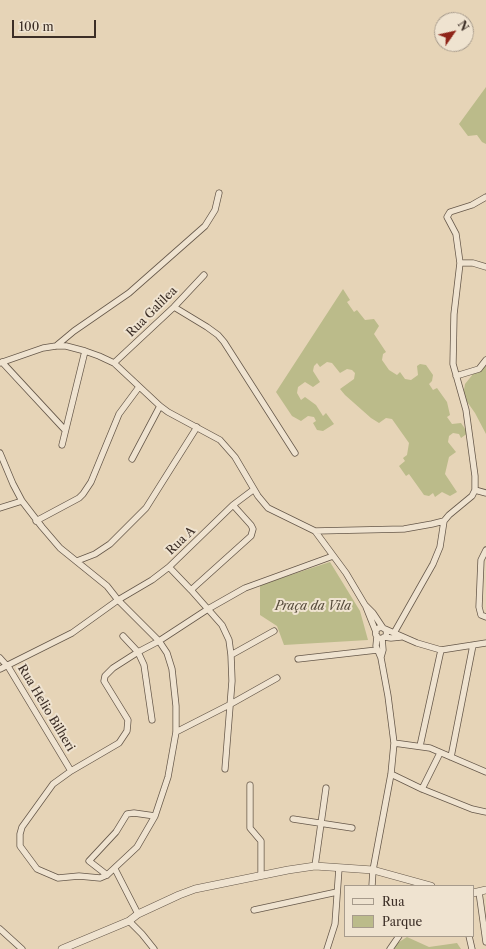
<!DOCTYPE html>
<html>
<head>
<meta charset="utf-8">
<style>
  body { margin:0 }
  #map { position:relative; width:486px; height:949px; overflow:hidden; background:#e6d4b7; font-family:"Libre Caslon Text",serif }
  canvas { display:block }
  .legend { position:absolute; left:344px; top:885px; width:130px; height:52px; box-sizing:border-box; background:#efe3d0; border:1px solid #a79b8c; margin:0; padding:5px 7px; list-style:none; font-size:12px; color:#3c2e26 }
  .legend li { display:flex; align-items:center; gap:8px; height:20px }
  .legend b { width:20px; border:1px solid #a79b8c }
  .north { position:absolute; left:434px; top:12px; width:40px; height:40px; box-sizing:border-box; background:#efe3d0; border:1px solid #a79b8c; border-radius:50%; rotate:56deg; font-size:11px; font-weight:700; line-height:16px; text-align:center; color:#3c2e26 }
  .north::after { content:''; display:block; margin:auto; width:14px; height:18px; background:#8f2418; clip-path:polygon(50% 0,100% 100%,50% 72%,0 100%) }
  .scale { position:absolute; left:12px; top:20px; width:84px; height:18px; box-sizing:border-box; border:2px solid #3c2e26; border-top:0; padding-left:5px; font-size:12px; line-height:14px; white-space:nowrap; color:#3c2e26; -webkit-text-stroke:3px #efe3d0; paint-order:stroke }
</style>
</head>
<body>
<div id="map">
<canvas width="486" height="949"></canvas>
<ul class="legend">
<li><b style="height:5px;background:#efe3d0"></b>Rua</li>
<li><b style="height:11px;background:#bbbb8a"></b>Parque</li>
</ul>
<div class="north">N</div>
<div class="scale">100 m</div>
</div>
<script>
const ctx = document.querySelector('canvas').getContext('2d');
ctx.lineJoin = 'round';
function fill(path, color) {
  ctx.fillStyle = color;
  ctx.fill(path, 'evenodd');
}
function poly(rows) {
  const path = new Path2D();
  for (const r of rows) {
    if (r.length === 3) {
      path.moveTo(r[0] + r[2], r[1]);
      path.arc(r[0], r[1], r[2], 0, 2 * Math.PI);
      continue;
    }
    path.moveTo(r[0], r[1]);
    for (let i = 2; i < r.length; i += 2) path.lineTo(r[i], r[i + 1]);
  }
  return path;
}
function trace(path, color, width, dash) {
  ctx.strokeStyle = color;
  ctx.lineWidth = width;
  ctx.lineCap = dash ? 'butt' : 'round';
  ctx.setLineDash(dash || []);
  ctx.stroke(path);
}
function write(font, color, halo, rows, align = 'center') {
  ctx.font = font + ' "Libre Caslon Text",serif';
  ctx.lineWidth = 4;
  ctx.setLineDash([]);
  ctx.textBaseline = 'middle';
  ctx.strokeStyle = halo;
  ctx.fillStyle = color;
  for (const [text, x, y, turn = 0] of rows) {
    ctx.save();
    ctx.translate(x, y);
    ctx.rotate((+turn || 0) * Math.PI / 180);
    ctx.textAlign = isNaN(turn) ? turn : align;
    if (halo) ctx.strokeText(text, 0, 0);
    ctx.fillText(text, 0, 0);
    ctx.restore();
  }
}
fill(poly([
  [486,87,486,144,482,142,477,135,468,136,459,124],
  [343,289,350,300,347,302,354,312,357,310,365,320,374,319,379,326,374,334,386,352,383,354,382,360,389,370,397,375,400,372,405,379,411,380,418,375,417,366,420,364,426,365,433,375,432,381,429,384,433,390,437,388,447,402,450,415,447,417,452,424,461,423,468,433,461,438,459,434,453,433,449,436,448,442,456,452,449,457,445,474,457,492,450,496,442,492,435,497,433,493,429,496,424,495,409,474,406,476,399,466,405,461,403,458,407,455,409,443,392,419,386,418,379,423,371,418,345,395,340,389,354,379,355,373,352,370,347,369,340,373,332,363,327,362,320,367,317,363,314,366,313,371,320,382,313,387,305,382,298,387,297,393,301,400,305,397,316,405,323,416,326,413,334,424,323,431,317,430,313,423,316,421,314,417,308,416,301,421,292,416,276,392],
  [486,358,486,434,475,413,463,396,465,384],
  [330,562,360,611,368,640,284,645,277,626,260,615,260,585],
  [407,937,429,947,457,943,461,949,392,949,396,944]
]), '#bbbb8a');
const minor = poly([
  [460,263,473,263,486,267],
  [174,307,207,327,218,335,224,342,295,453],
  [56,346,74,331,129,293,205,226,215,210,219,193],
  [2,362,65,430],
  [0,363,43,348,56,346,66,346,85,351,99,356,114,363,160,406,168,412,220,440,235,457,258,496,268,508,315,531,346,573,365,605,373,613,383,628],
  [114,363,174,307,204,275],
  [456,376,479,369,486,360],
  [62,445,85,351],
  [0,453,13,484,22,501,42,527,60,548,107,586,118,600,159,641,167,653,172,669,176,706,176,732,168,777,155,816,137,847,107,875,100,878,79,876,58,878,37,869,20,846,20,834,22,827,53,784,71,771,119,743,127,731,128,720,104,681,105,676,113,668,138,652,159,641,208,609,245,588,333,556],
  [132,459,160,406],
  [475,490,486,493],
  [0,508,22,501],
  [36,521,79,498,83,494,91,482,119,414,139,387],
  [315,531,404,529,432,524,444,521,449,515,472,496,475,490,475,476,466,410,453,364,454,314,460,263,456,234,447,217,450,212,472,205,486,197],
  [486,550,481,560,479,607,481,615,486,617],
  [77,561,95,554,110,544,146,508,197,427],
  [169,567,191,590,222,625,229,640,231,655,232,681,225,769],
  [191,590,251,536,253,529,251,525,233,505],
  [366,607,376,632],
  [381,633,5.5],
  [385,629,417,643,441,650,486,643],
  [394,633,433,564,440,547,444,521],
  [123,636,138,652,144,665,152,720],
  [384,637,391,638,401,637],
  [231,655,274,631],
  [381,657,383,650,382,638],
  [0,658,9,668,71,771],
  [298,659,377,650],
  [0,669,72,633,118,600,152,580,169,567,233,505,253,490],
  [176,732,229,705,277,678],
  [394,743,430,748,486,772],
  [420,746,441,650],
  [451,757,473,645],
  [391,774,422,789,472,809,486,812],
  [250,785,250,828,261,841,261,875],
  [422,789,440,753],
  [293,819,352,828],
  [315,866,326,788],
  [115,869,138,914],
  [107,875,89,861,116,832,127,814,134,813,155,816],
  [372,886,373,870,391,774,394,743,388,696,381,658,376,646,377,636],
  [479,892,486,942],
  [254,910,337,892],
  [129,921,142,934,154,949],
  [0,929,22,949],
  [469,936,472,949],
  [327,949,335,924,339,868],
  [390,949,399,936]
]);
const tertiary = poly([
  [473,893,486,890],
  [62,949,129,921,138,914,179,895,195,889,288,870,315,866,373,870,431,886]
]);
trace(minor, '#66584a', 7);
trace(tertiary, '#66584a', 8);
trace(minor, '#efe3d0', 5.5);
trace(tertiary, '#efe3d0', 7);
write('12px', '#3c2e26', '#efe3d0', [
  ["Rua Galilea",152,312,-45],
  ["Rua A",181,541,-44],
  ["Rua Helio Bilheri",46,708,59]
]);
write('italic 12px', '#554a3a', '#efe3d0', [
  ["Praça da Vila",313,607]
]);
</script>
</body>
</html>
